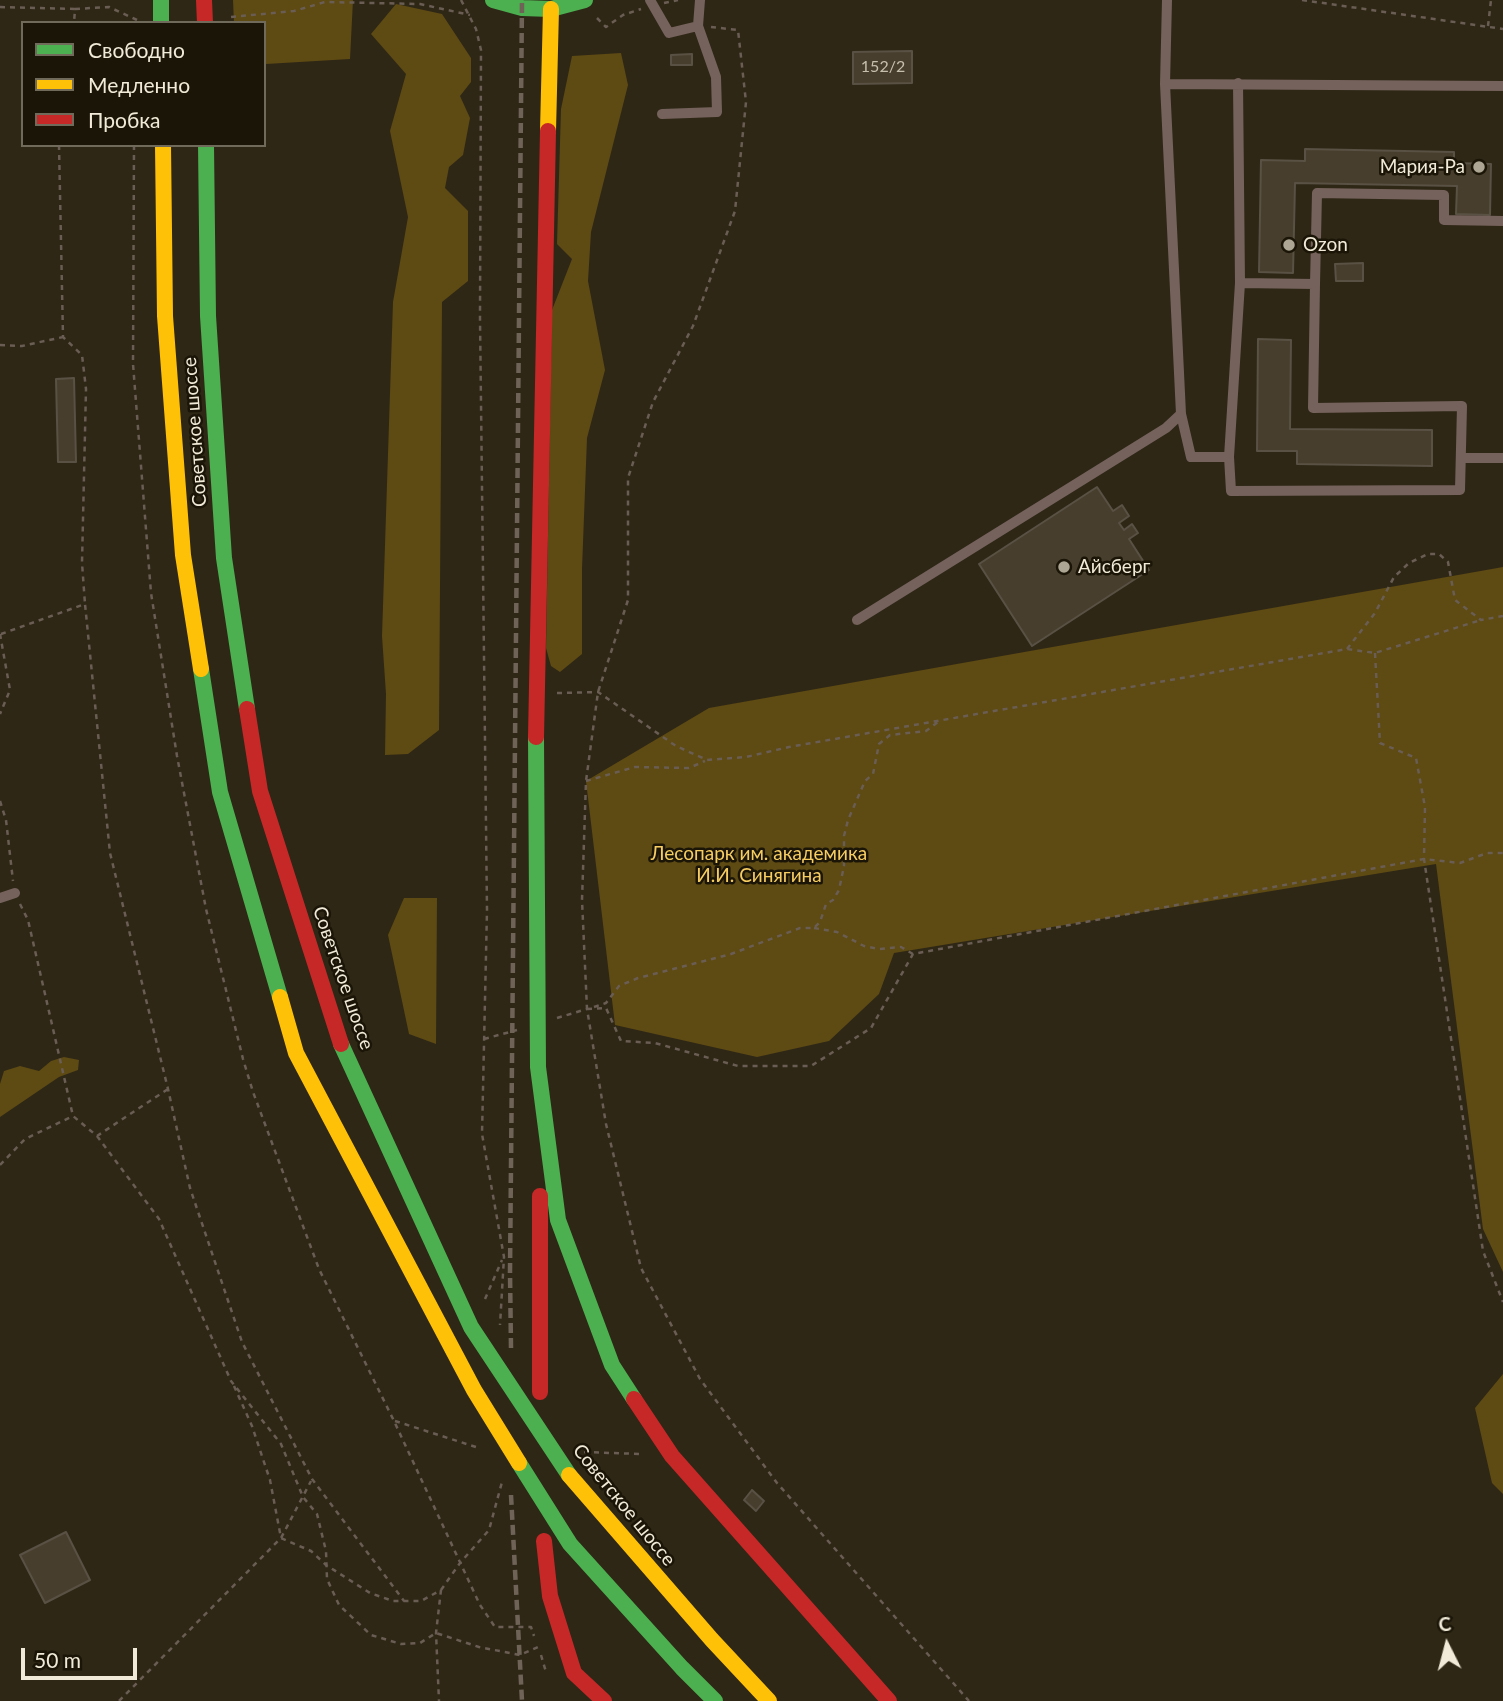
<!DOCTYPE html>
<html>
<head>
<meta charset="utf-8">
<style>
  body { margin:0 }
  #map { position:relative; width:1503px; height:1701px; overflow:hidden; background:#2e2716; font-family:Lato,sans-serif }
  canvas { display:block }
  .legend { position:absolute; left:21px; top:21px; width:245px; height:126px; box-sizing:border-box; background:#1a1507; border:2px solid #706a5b; margin:0; padding:9px 12px; list-style:none; font-size:21px; color:#f1ead8 }
  .legend li { display:flex; align-items:center; gap:14px; height:35px }
  .legend b { width:35px; border:2px solid #706a5b }
  .north { position:absolute; left:1412px; top:1610px; width:70px; height:70px; -webkit-text-stroke:5px #1a1507; paint-order:stroke; rotate:354deg; font-size:19px; font-weight:700; line-height:28px; text-align:center; color:#f1ead8 }
  .north::after { content:''; display:block; margin:auto; width:24px; height:32px; background:#f1ead8; clip-path:polygon(50% 0,100% 100%,50% 72%,0 100%) }
  .scale { position:absolute; left:21px; top:1648px; width:116px; height:32px; box-sizing:border-box; border:4px solid #f1ead8; border-top:0; padding-left:9px; font-size:21px; line-height:24px; white-space:nowrap; color:#f1ead8; -webkit-text-stroke:5px #1a1507; paint-order:stroke }
</style>
</head>
<body>
<div id="map">
<canvas width="1503" height="1701"></canvas>
<ul class="legend">
<li><b style="height:9px;background:#4caf50"></b>Свободно</li>
<li><b style="height:9px;background:#ffc107"></b>Медленно</li>
<li><b style="height:9px;background:#c62828"></b>Пробка</li>
</ul>
<div class="north">С</div>
<div class="scale">50 m</div>
</div>
<script>
const ctx = document.querySelector('canvas').getContext('2d');
ctx.lineJoin = 'round';
function fill(path, color) {
  ctx.fillStyle = color;
  ctx.fill(path, 'evenodd');
}
function poly(rows) {
  const path = new Path2D();
  for (const r of rows) {
    path.moveTo(r[0], r[1]);
    for (let i = 2; i < r.length; i += 2) path.lineTo(r[i], r[i + 1]);
  }
  return path;
}
function trace(path, color, width, dash) {
  ctx.strokeStyle = color;
  ctx.lineWidth = width;
  ctx.lineCap = dash ? 'butt' : 'round';
  ctx.setLineDash(dash || []);
  ctx.stroke(path);
}
function write(font, color, halo, rows, align = 'center') {
  ctx.font = font + ' Lato,sans-serif';
  ctx.lineWidth = 5;
  ctx.setLineDash([]);
  ctx.textBaseline = 'middle';
  ctx.strokeStyle = halo;
  ctx.fillStyle = color;
  for (const [text, x, y, turn = 0] of rows) {
    ctx.save();
    ctx.translate(x, y);
    ctx.rotate((+turn || 0) * Math.PI / 180);
    ctx.textAlign = isNaN(turn) ? turn : align;
    if (halo) ctx.strokeText(text, 0, 0);
    ctx.fillText(text, 0, 0);
    ctx.restore();
  }
}
fill(poly([
  [233,0,353,0,350,59,266,64,264,62,264,23,234,23],
  [396,4,442,14,471,58,471,82,460,96,470,118,463,155,449,167,445,188,468,211,468,281,442,302,439,730,408,754,385,755,386,694,382,636,393,302,408,217,390,131,406,74,371,34],
  [621,53,628,85,591,232,588,281,605,370,587,438,582,569,582,654,560,672,551,666,546,648,552,310,572,259,557,244,561,109,572,56],
  [1503,567,1503,1272,1483,1229,1436,864,894,953,879,994,829,1041,757,1057,615,1025,586,781,709,708],
  [404,898,437,898,436,1044,409,1034,388,935],
  [64,1057,79,1060,78,1070,59,1077,0,1117,0,1084,4,1071,20,1066,39,1071,51,1061],
  [1503,1374,1503,1494,1492,1483,1475,1408]
]), '#5e4a13');
const building = poly([
  [912,51,912,83,853,84,853,52,912,51],
  [692,54,692,65,671,65,671,55,692,54],
  [1305,149,1454,152,1454,163,1491,164,1490,215,1456,214,1457,186,1295,183,1293,273,1259,272,1261,160,1305,161,1305,149],
  [1363,263,1363,281,1336,281,1335,264,1363,263],
  [1258,339,1291,340,1290,429,1432,430,1432,466,1297,464,1297,451,1257,451,1258,339],
  [74,378,76,462,58,462,56,379,74,378],
  [1097,487,1113,511,1122,505,1129,516,1119,523,1124,530,1132,524,1138,533,1129,539,1149,570,1032,646,979,564,1097,487],
  [752,1490,764,1501,756,1511,744,1500,752,1490],
  [66,1532,90,1580,45,1603,20,1555,66,1532]
]);
fill(building, '#483e2d');
trace(building, '#595144', 2);
trace(poly([
  [461,0,476,29,481,50,480,318,487,910,482,1134,504,1257,500,1325],
  [1302,0,1503,29],
  [664,3,678,0],
  [0,7,75,9,74,23],
  [75,9,109,7,137,20],
  [231,17,294,11,325,2,420,4,470,15],
  [597,18,606,27,623,15,641,9],
  [1488,26,1491,0],
  [711,27,738,30,746,102,735,211,693,326,653,402,628,478,628,600,598,692,586,781,582,900,587,1009,606,1124,641,1268,700,1379,777,1483,969,1701],
  [59,145,63,337,82,355,86,389,82,563,85,604],
  [134,145,133,364,151,593,177,756,206,909,243,1059,253,1092,319,1269,394,1421,480,1605,495,1627,531,1627,534,1636],
  [0,345,22,346,63,337],
  [0,634,10,690,0,714],
  [1,634,85,604,110,853,168,1089,190,1188,242,1342,312,1479,404,1601],
  [1347,649,1375,613,1394,577,1409,563,1428,554,1439,554,1448,562,1455,600,1481,620,1503,616],
  [1375,653,1380,743,1416,758,1425,807,1424,859,1483,1251,1503,1302],
  [557,693,598,692,676,746,707,760,746,757,789,747,1347,649,1375,653,1481,620],
  [586,781,635,767,689,768,705,761],
  [0,801,6,820,13,881],
  [20,904,28,920,73,1116,97,1136,168,1089],
  [814,928,837,932,864,946,879,949,901,947,913,954],
  [594,1007,606,1003,619,986,638,978,731,954,800,928,814,928,820,922,826,904,833,900,839,890,844,866,844,836,848,820,865,781,873,774,879,744,890,735,926,731,938,722],
  [587,1009,606,1008,621,1041,655,1043,738,1066,811,1066,871,1028,913,954,1424,859,1460,863,1487,853,1503,853],
  [557,1018,587,1009],
  [484,1039,517,1030],
  [97,1136,159,1219,231,1381,281,1444,303,1497,317,1514,326,1551,327,1579,339,1605,371,1635,401,1644,420,1643,436,1633,479,1647,520,1655,538,1647],
  [0,1165,25,1139,73,1116],
  [485,1299,502,1260],
  [234,1386,252,1426,270,1480,281,1538,311,1551,326,1565,370,1593,393,1601,421,1601,441,1590,436,1633,439,1701],
  [395,1421,479,1448],
  [584,1452,640,1454],
  [441,1590,460,1563,489,1530,502,1482],
  [541,1655,546,1672],
  [119,1701,281,1538,311,1481]
]), '#6a5d53', 2.5, [5, 5]);
trace(poly([
  [650,0,669,33,698,26],
  [1238,83,1240,283,1315,284,1317,193,1444,195,1444,220,1503,221],
  [1165,84,1503,86],
  [662,114,717,112,716,77,698,26,700,0],
  [1240,283,1229,457,1231,491,1460,490,1462,406,1313,408,1315,284],
  [1181,414,1191,457,1229,457],
  [1461,458,1503,458],
  [857,620,1166,428,1181,414,1165,84,1167,0],
  [0,898,15,893]
]), '#75625c', 10);
trace(poly([
  [161,0,161,23],
  [493,0,522,8,551,9,585,0],
  [206,145,208,316,224,558,247,709],
  [201,669,220,792,280,997],
  [536,737,538,1067],
  [341,1044,471,1327,569,1475],
  [538,1067,558,1220,612,1365,634,1399],
  [519,1463,570,1544,682,1668,715,1701]
]), '#4caf50', 16);
trace(poly([
  [548,131,551,9],
  [163,145,165,316,183,555,201,669],
  [280,997,296,1053,474,1390,519,1463],
  [569,1475,712,1640,769,1701]
]), '#ffc107', 16);
trace(poly([
  [204,0,205,23],
  [247,709,260,791,341,1044],
  [536,737,548,131],
  [540,1196,540,1392],
  [634,1399,672,1456,889,1701],
  [544,1541,550,1596,574,1673,604,1701]
]), '#c62828', 16);
trace(poly([
  [511,1348,510,1272,522,0],
  [511,1495,522,1701]
]), '#6f6358', 4.5, [10, 5]);
for (const [x, y, r, color] of [
  [1479,167,7,"#ada694"],
  [1289,245,7,"#ada694"],
  [1064,567,7,"#ada694"]
]) {
  const dot = new Path2D();
  dot.arc(x, y, r, 0, 2 * Math.PI);
  ctx.fillStyle = color;
  ctx.fill(dot);
  trace(dot, '#1a1507', 2.5);
}
write('16px', '#c7bfad', null, [
  ["152/2",883,67]
]);
write('19px', '#f1ead8', '#1a1507', [
  ["Мария-Ра",1465,167,"right"],
  ["Ozon",1303,245],
  ["Айсберг",1078,567]
], 'left');
write('19px', '#f1ead8', '#1a1507', [
  ["Советское шоссе",195,432,-94],
  ["Советское шоссе",343,978,71],
  ["Советское шоссе",624,1505,51]
]);
write('19px', '#f7cd62', '#1a1507', [
  ["Лесопарк им. академика",759,854],
  ["И.И. Синягина",759,876]
]);
</script>
</body>
</html>
